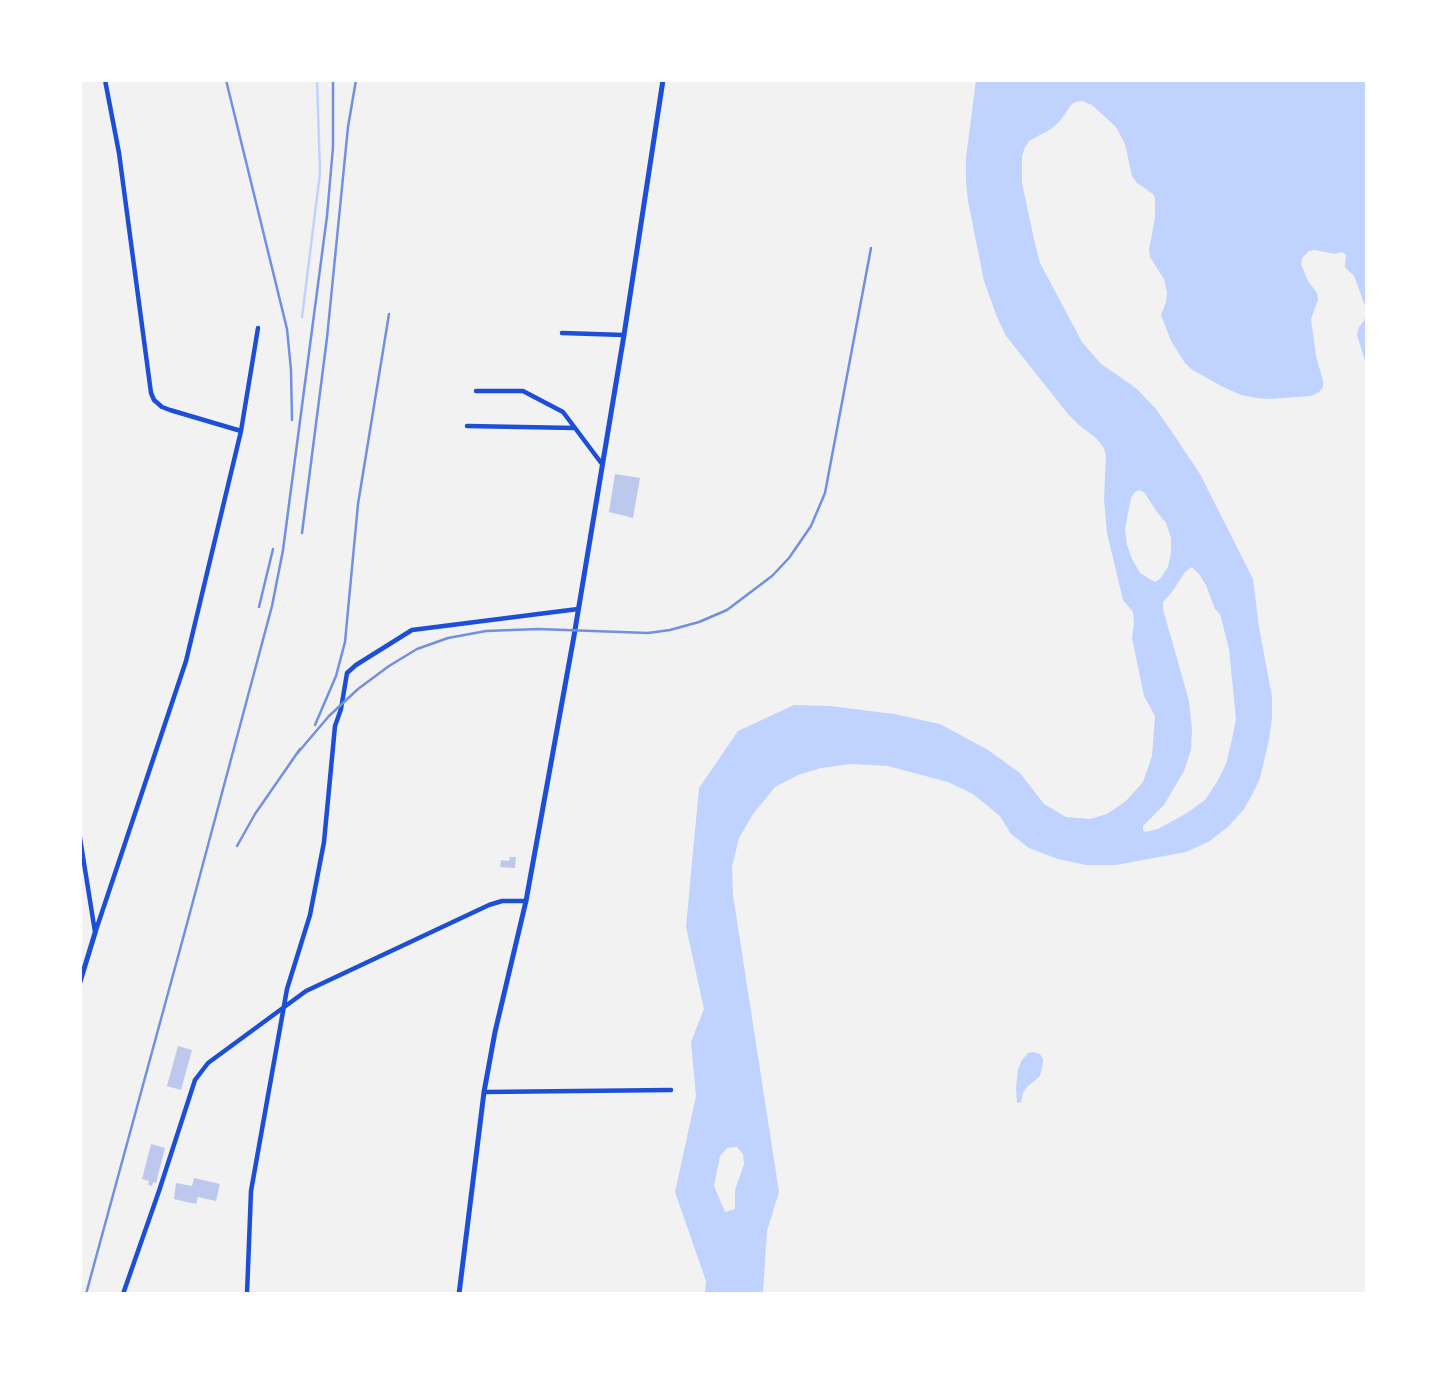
<!DOCTYPE html>
<html>
<head>
<meta charset="utf-8">
<style>
  body { margin:0 }
  #map { position:relative; width:1447px; height:1374px; overflow:hidden; background:#f2f2f2; font-family:Manrope,sans-serif }
  canvas { display:block }
  .frame { position:absolute; inset:0; border:82px solid #fff; pointer-events:none }
</style>
</head>
<body>
<div id="map">
<canvas width="1447" height="1374"></canvas>
<div class="frame"></div>
</div>
<script>
const ctx = document.querySelector('canvas').getContext('2d');
ctx.lineJoin = 'round';
function fill(path, color) {
  ctx.fillStyle = color;
  ctx.fill(path, 'evenodd');
}
function poly(rows) {
  const path = new Path2D();
  for (const r of rows) {
    path.moveTo(r[0], r[1]);
    for (let i = 2; i < r.length; i += 2) path.lineTo(r[i], r[i + 1]);
  }
  return path;
}
function trace(path, color, width, dash) {
  ctx.strokeStyle = color;
  ctx.lineWidth = width;
  ctx.lineCap = dash ? 'butt' : 'round';
  ctx.setLineDash(dash || []);
  ctx.stroke(path);
}
fill(poly([
  [976,80,1366,81,1366,364,1357,335,1359,327,1364,321,1366,314,1365,306,1354,276,1345,267,1346,255,1342,252,1335,254,1315,250,1309,251,1302,258,1301,264,1308,281,1317,293,1318,300,1311,319,1316,356,1323,381,1323,387,1319,392,1311,396,1269,399,1257,398,1241,395,1223,387,1191,369,1185,363,1171,341,1161,315,1166,302,1167,292,1164,279,1150,257,1149,250,1155,217,1155,198,1153,194,1137,183,1132,176,1125,144,1116,127,1092,105,1082,101,1075,102,1071,105,1060,121,1051,129,1029,141,1025,147,1022,156,1022,183,1035,244,1040,263,1082,342,1101,364,1136,388,1156,409,1172,432,1200,474,1253,579,1259,627,1272,697,1272,718,1269,740,1260,778,1253,793,1244,809,1228,827,1208,842,1186,852,1116,865,1086,865,1058,859,1029,848,1011,834,1000,816,973,794,948,782,888,766,851,764,821,768,798,775,775,787,753,814,739,838,732,867,733,895,779,1192,767,1231,763,1293,705,1293,706,1281,675,1192,696,1096,691,1042,704,1009,686,927,699,788,738,731,794,705,830,706,894,714,940,724,988,750,1020,773,1044,804,1066,817,1090,819,1107,814,1126,801,1143,782,1152,756,1155,716,1144,696,1132,638,1134,622,1133,612,1123,600,1107,533,1104,499,1106,456,1104,448,1096,438,1079,425,1068,414,1006,336,997,317,984,281,968,201,966,181,966,158],
  [1139,490,1144,492,1157,512,1166,523,1171,538,1171,552,1168,567,1160,579,1155,582,1140,573,1132,559,1127,545,1125,529,1131,498,1134,493],
  [1192,567,1199,574,1206,585,1215,609,1220,614,1229,649,1236,719,1232,739,1226,764,1217,782,1205,800,1187,813,1158,829,1145,832,1143,830,1143,826,1164,805,1184,771,1191,750,1192,729,1189,701,1163,609,1163,602,1172,592,1185,572],
  [737,1147,743,1154,744,1164,735,1190,735,1209,725,1212,714,1186,720,1156,727,1148],
  [1033,1052,1040,1054,1043,1059,1043,1063,1041,1072,1040,1076,1027,1087,1023,1093,1021,1102,1017,1103,1016,1088,1018,1069,1022,1060,1028,1053]
]), '#bfd3fe');
trace(poly([
  [302,317,320,173,317,80]
]), '#bfd3fe', 2.5);
fill(poly([
  [615,474,640,478,633,518,609,512],
  [510,857,516,857,515,868,500,867,501,860,509,861],
  [178,1046,192,1050,181,1090,167,1086],
  [151,1144,165,1148,156,1183,153,1182,152,1186,148,1185,149,1181,142,1179],
  [194,1178,220,1184,216,1201,198,1197,196,1204,174,1199,176,1183,192,1186]
]), '#bdc9ec');
trace(poly([
  [105,80,119,153,151,393,154,400,162,407,170,410,241,431],
  [562,333,624,335],
  [476,391,523,391,563,412,602,464],
  [467,426,575,428],
  [80,838,95,932],
  [95,933,186,661,241,431,258,328],
  [484,1092,671,1090],
  [123,1294,159,1191,195,1080,208,1063,306,991,489,905,502,901,526,901],
  [247,1294,251,1191,287,989,310,915,324,842,335,726,341,709,347,673,356,665,412,630,578,609]
]), '#1d4ed8', 4.5);
trace(poly([
  [80,982,95,933],
  [459,1294,484,1092,495,1032,526,901,574,636,624,335,663,80]
]), '#1d4ed8', 5);
trace(poly([
  [226,80,287,329,291,370,292,420],
  [302,533,327,338,348,127,356,80],
  [259,607,273,549],
  [315,725,336,676,345,642,358,504,389,314],
  [295,756,329,716,358,689,389,666,417,649,448,638,486,631,538,629,648,633,670,630,699,622,727,610,772,576,789,558,811,526,825,493,871,248],
  [237,846,255,814,300,749],
  [86,1294,188,920,272,606,283,550,327,216,333,147,333,80]
]), '#7290e2', 2.5);
</script>
</body>
</html>
